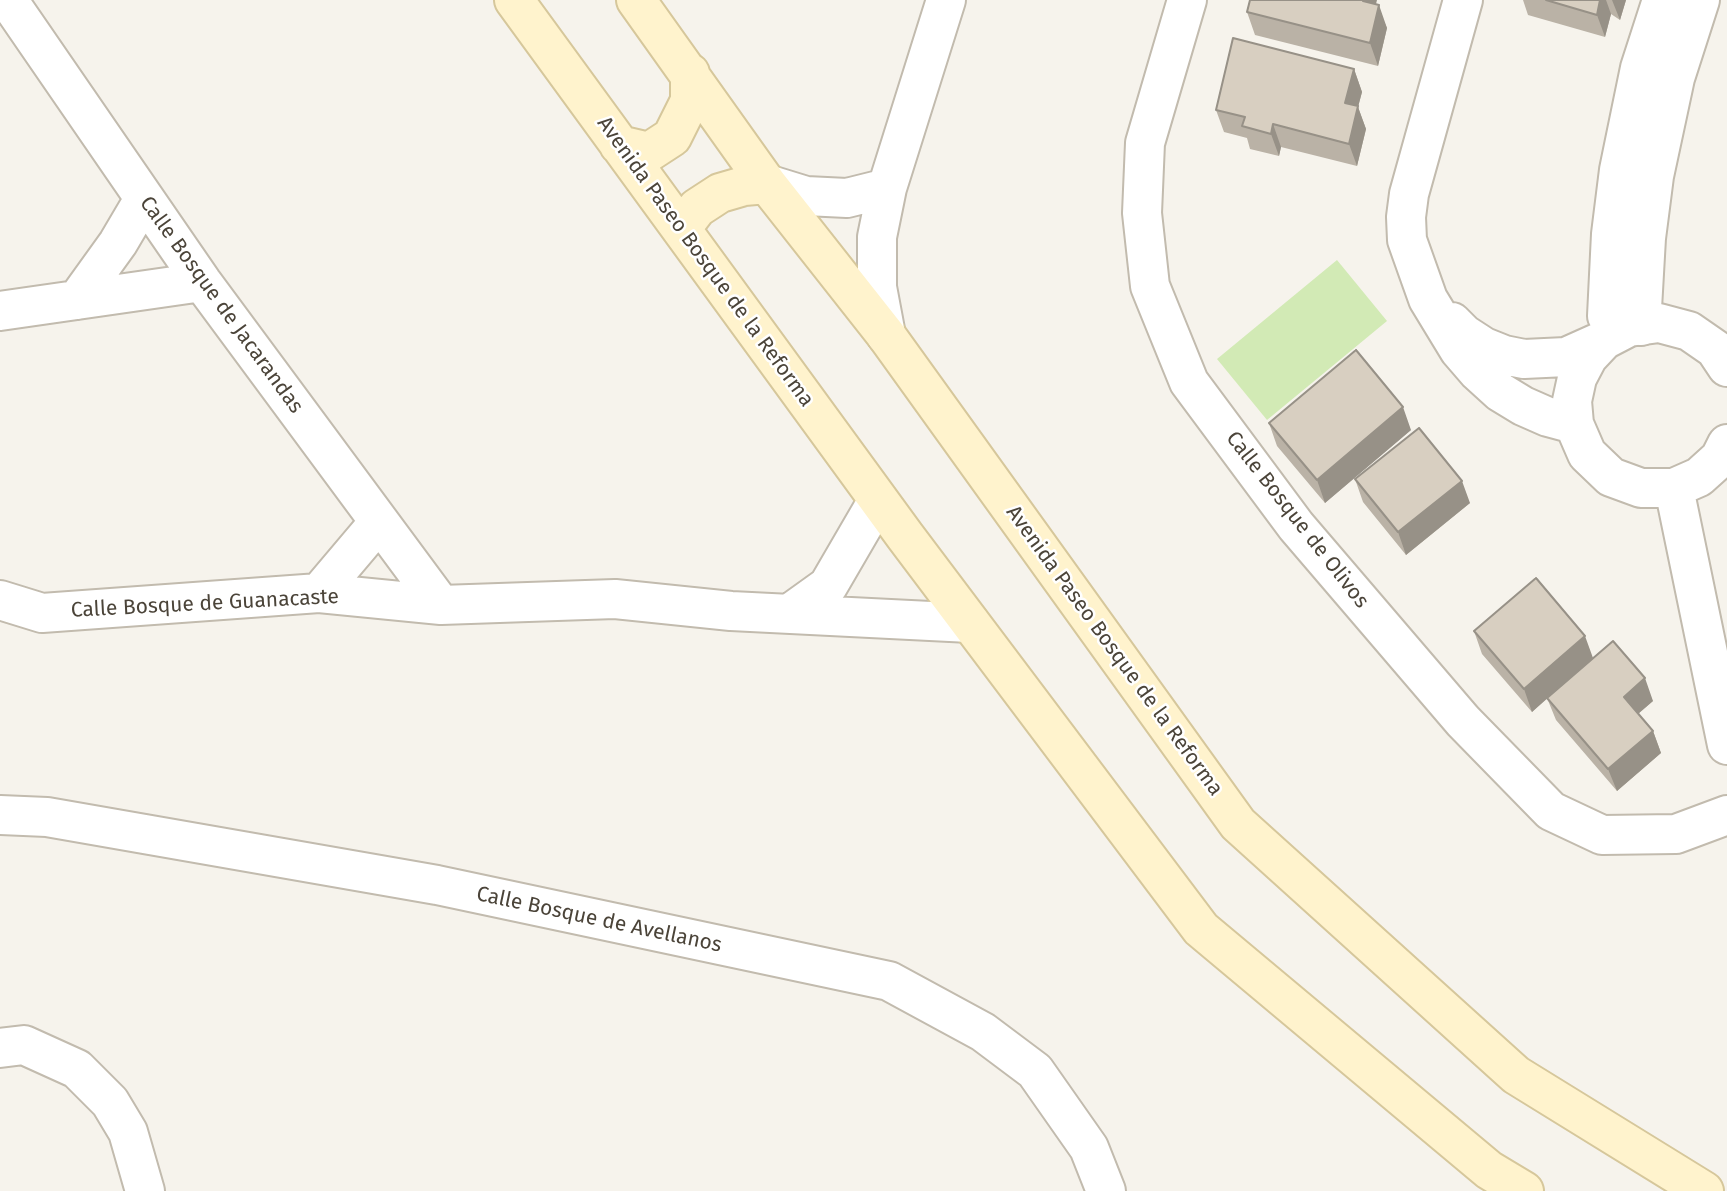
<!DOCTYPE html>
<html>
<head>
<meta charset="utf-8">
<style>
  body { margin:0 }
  canvas { display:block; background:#f6f3ec }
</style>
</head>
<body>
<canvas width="1727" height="1191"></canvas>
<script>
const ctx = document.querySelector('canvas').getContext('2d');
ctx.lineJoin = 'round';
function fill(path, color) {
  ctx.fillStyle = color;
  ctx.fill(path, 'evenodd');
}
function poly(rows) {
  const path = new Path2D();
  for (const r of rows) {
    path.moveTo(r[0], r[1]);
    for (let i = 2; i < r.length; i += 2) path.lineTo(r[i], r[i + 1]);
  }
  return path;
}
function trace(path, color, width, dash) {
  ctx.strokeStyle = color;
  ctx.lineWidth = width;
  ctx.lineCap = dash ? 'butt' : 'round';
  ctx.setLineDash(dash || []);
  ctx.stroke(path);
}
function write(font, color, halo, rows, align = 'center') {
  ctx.font = font + ' "Fira Sans",sans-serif';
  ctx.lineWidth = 5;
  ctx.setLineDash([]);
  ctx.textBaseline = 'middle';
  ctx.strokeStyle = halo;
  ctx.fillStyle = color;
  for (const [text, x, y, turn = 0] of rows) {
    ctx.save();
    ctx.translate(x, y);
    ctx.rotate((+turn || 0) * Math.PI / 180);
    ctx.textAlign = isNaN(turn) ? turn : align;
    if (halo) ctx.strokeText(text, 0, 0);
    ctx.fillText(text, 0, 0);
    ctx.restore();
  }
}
fill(poly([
  [1337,260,1387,321,1267,420,1217,359]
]), '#d2eab5');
const minor = poly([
  [8,0,202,282,441,605],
  [1187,0,1145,143,1142,213,1150,286,1189,382,1296,526,1463,721,1551,811,1602,835,1676,834,1727,815],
  [1463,0,1409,194,1406,217,1407,240,1428,299,1459,350,1478,372,1500,392,1523,406,1548,417,1574,424],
  [767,184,806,196,847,198,887,188],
  [77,300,118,243,141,204,141,194],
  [0,311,202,282],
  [1452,322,1464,334,1484,347,1504,355,1524,359,1566,357,1604,340],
  [886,335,877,287,877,237,887,188,946,0],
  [1727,367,1715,349,1689,331,1659,323,1629,327,1604,340,1588,357,1577,378,1572,401,1574,424,1587,454,1611,477,1641,488,1674,488,1699,477,1720,458,1727,444],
  [1674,488,1727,745],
  [319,593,379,522],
  [0,600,42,613,319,593,441,605,615,599,731,611,970,623],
  [789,614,828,586,878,500],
  [0,815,47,817,437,885,889,981,983,1032,1035,1071,1089,1148,1106,1191],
  [0,1048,24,1045,77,1069,110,1102,128,1132,145,1191]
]);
const tertiary = poly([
  [1607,316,1611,234,1619,170,1640,68,1662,0],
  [1641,326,1646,238,1654,176,1675,78,1700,0]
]);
const secondary = poly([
  [514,0,905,536,1201,929,1489,1170,1524,1191],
  [636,0,767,184,886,335,1238,824,1516,1075,1704,1191],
  [619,145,649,152,672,137,690,101,690,73],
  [681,229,697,208,720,193,744,186,767,184]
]);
trace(minor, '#c2bbae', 42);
trace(tertiary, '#c2bbae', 42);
trace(secondary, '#d6c79b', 42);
trace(minor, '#fff', 38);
trace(tertiary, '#fff', 38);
trace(secondary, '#fff3cd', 38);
fill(poly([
  [1523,0,1626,0,1620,20,1611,14,1605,37,1528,15],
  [1376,5,1387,28,1378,66,1255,35,1247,12],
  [1354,69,1362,92,1358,107,1366,129,1357,166,1281,147,1279,156,1250,149,1247,138,1224,132,1216,110],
  [1269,423,1411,430,1325,503,1277,446],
  [1355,479,1470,503,1406,555,1363,502],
  [1474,631,1593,658,1653,701,1638,714,1653,731,1661,753,1617,791,1556,720,1547,698,1532,712,1482,654]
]), '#bab2a6');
fill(poly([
  [1363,0,1377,0,1371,24,1363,1],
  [1600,0,1606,0,1611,14,1605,37,1597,15],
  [1612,0,1626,0,1620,20],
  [1379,5,1387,28,1378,66,1370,43],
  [1354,69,1362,92,1358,107,1366,129,1357,166,1349,144,1345,103],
  [1273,124,1281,147,1279,156,1271,134],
  [1403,407,1411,430,1325,503,1317,480],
  [1462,481,1470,503,1406,555,1398,532],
  [1585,636,1593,658,1532,712,1524,689],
  [1645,678,1653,701,1632,719,1624,697],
  [1653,731,1661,753,1617,791,1608,769]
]), '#979187');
const building = poly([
  [1250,0,1363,0,1363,1,1379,5,1370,43,1247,12,1250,0],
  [1546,0,1600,0,1597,15,1546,0],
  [1233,38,1354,69,1345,103,1358,106,1349,144,1273,124,1271,134,1242,126,1245,117,1216,110,1233,38],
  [1356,350,1403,407,1317,480,1269,423,1356,350],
  [1419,428,1462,481,1398,532,1355,479,1419,428],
  [1536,578,1585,636,1524,689,1474,631,1536,578],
  [1613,641,1645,678,1624,697,1653,731,1608,769,1547,698,1613,641]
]);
fill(building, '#d8cfc1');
trace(building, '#979187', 2);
write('21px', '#4b4439', '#fff', [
  ["Avenida Paseo Bosque de la Reforma",705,262,54],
  ["Calle Bosque de Jacarandas",221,305,54],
  ["Calle Bosque de Olivos",1297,520,52],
  ["Calle Bosque de Guanacaste",205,604,-3],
  ["Avenida Paseo Bosque de la Reforma",1114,651,54],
  ["Calle Bosque de Avellanos",599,920,12]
]);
</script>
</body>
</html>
